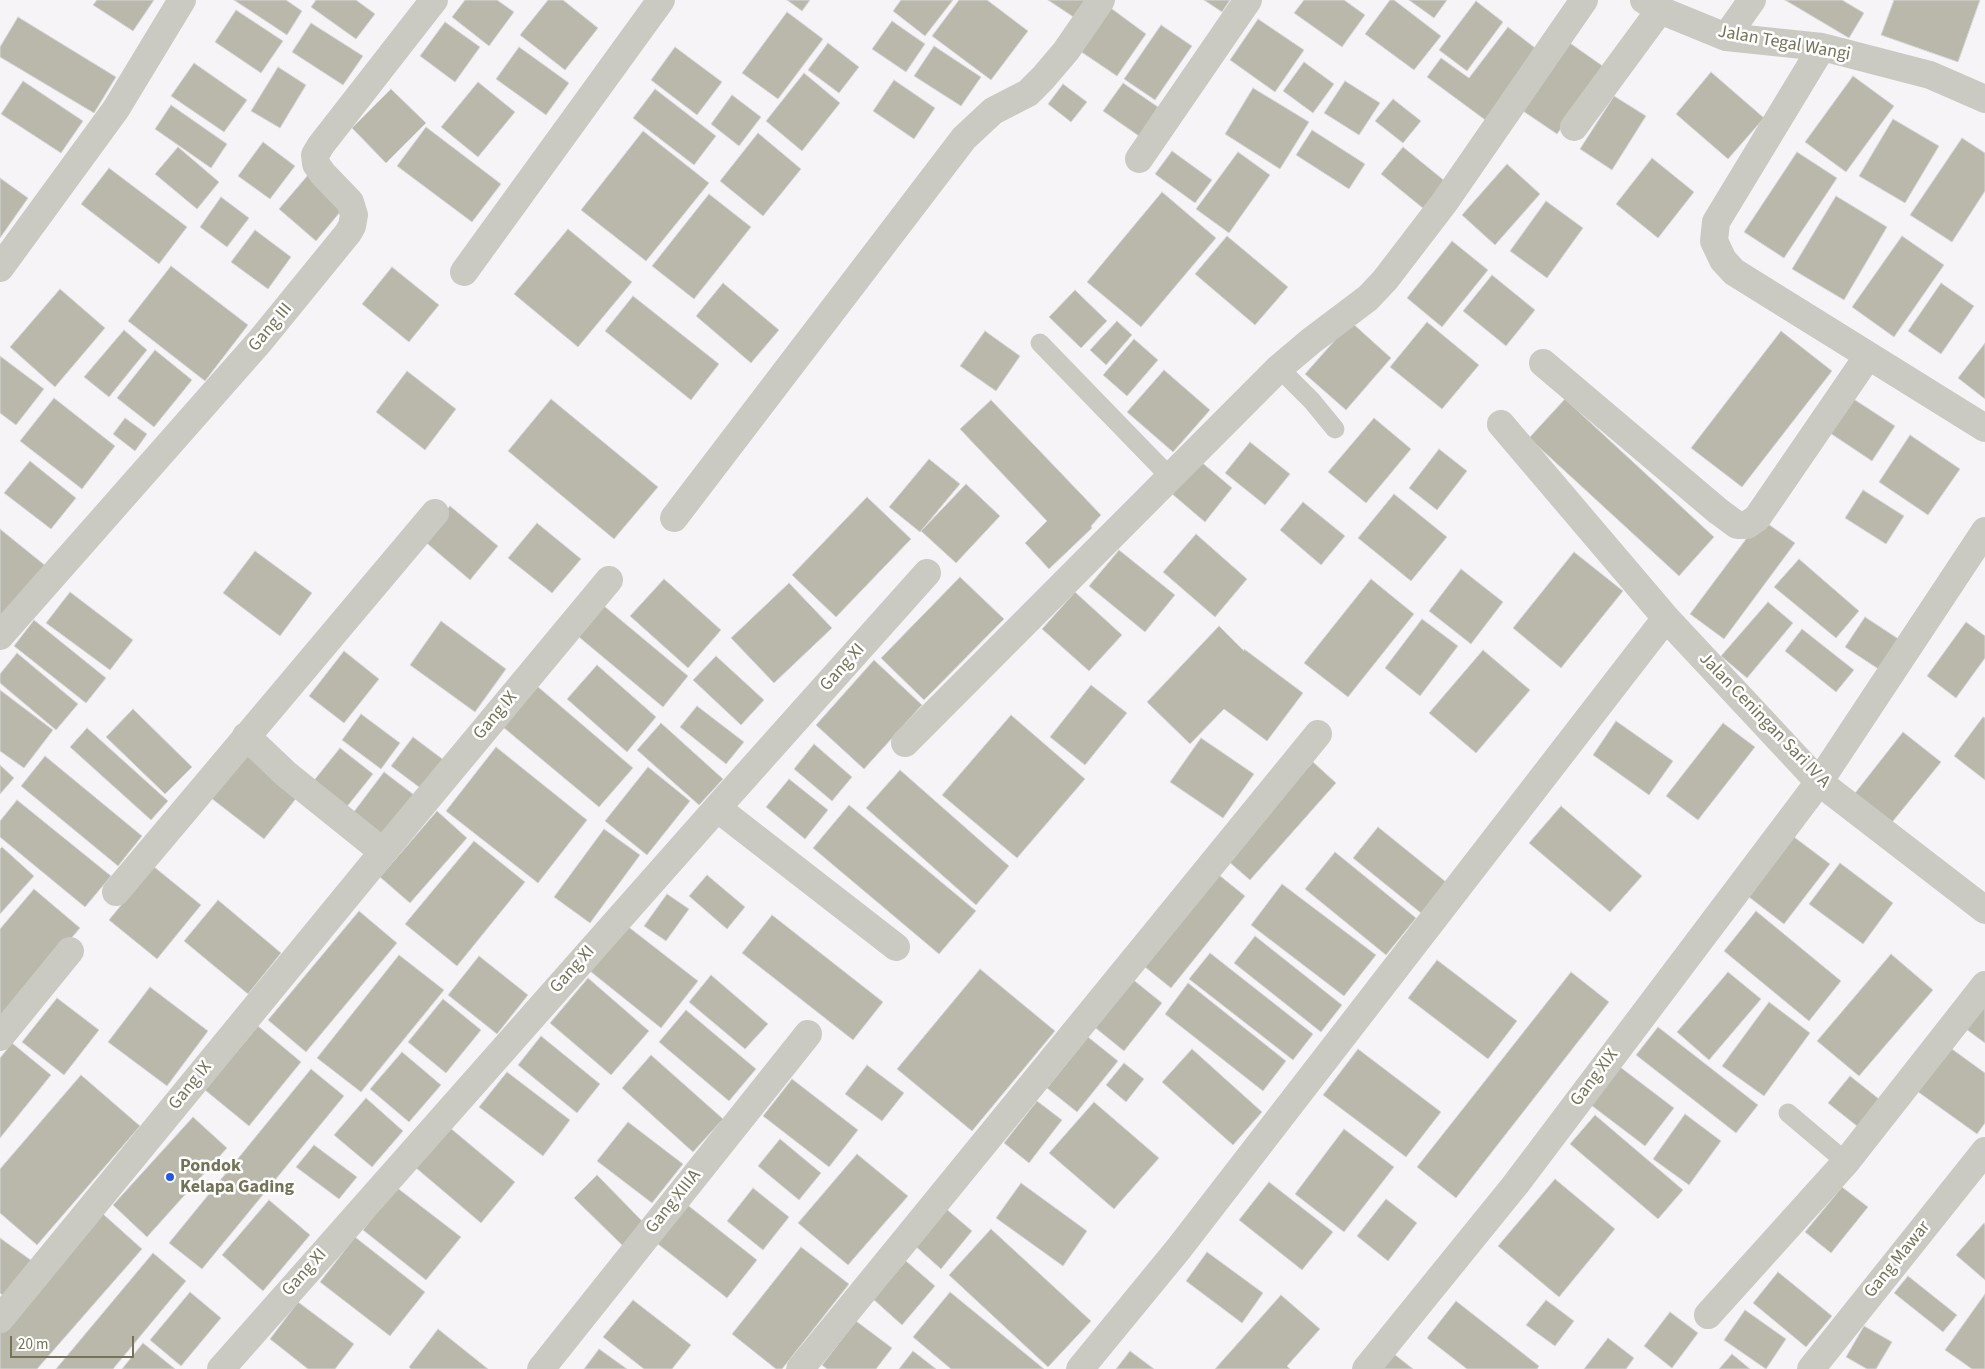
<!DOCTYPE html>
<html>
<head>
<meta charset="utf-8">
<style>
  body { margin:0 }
  #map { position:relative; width:1985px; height:1369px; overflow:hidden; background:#f6f4f7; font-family:"Source Sans 3",sans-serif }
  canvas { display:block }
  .scale { position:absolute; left:10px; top:1336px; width:124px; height:22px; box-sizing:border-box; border:2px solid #747358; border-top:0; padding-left:6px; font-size:15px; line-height:18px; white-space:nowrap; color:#747358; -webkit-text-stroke:4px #fff; paint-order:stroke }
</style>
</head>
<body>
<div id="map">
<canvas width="1985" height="1369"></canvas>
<div class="scale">20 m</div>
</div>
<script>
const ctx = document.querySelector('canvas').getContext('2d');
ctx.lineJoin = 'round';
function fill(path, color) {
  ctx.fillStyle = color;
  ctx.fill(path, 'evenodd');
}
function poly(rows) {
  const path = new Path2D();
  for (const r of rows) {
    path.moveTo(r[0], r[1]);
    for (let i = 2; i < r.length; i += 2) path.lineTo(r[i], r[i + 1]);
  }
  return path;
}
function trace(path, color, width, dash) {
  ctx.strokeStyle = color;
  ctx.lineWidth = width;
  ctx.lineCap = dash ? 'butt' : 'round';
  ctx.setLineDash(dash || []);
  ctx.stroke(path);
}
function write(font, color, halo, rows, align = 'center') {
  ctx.font = font + ' "Source Sans 3",sans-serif';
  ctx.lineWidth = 5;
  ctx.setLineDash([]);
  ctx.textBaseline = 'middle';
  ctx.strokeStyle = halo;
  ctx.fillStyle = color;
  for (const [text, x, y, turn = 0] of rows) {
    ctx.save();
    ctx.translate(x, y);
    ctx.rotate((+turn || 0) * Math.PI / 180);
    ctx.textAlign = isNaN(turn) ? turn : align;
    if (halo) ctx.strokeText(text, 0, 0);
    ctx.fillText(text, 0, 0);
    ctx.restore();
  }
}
const building = poly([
  [97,0,154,0,133,31,93,5,97,0],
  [234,0,286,0,302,11,287,35,234,0],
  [316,0,356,0,375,14,356,39,311,7,316,0],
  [465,0,497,0,514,12,489,46,452,17,465,0],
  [548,0,563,0,598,28,565,70,520,35,548,0],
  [787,0,810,0,802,11,787,0],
  [901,0,953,0,925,36,893,11,901,0],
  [959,0,987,0,1028,31,991,80,932,36,959,0],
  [1048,0,1092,0,1078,20,1048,0],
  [1204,0,1230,0,1222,12,1204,0],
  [1304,0,1344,0,1365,15,1342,47,1294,13,1304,0],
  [1390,0,1394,0,1441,36,1414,70,1365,34,1390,0],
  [1409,0,1447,0,1434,18,1409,0],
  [1785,0,1842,0,1864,13,1849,38,1785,0],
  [1894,0,1980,0,1958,62,1881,35,1894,0],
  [1476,1,1503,22,1467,71,1439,50,1476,1],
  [1108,6,1146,34,1117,76,1077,49,1108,6],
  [236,10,283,41,261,73,215,42,236,10],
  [787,12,823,39,778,99,742,73,787,12],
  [18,17,116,77,94,113,0,57,0,47,18,17],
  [1258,19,1304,50,1275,92,1230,60,1258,19],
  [892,21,925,44,906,72,872,49,892,21],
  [445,22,480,47,455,82,420,56,445,22],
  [311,23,363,56,343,85,292,52,311,23],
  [1161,25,1192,46,1155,100,1124,79,1161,25],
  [1508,27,1539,51,1488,122,1427,77,1441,58,1469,78,1508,27],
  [1567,41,1604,67,1557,134,1520,109,1567,41],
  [828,43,859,67,839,93,808,70,828,43],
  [934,46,981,77,961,106,914,76,934,46],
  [519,47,569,83,546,115,496,79,519,47],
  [675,47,722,82,697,115,651,80,675,47],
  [1304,62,1334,84,1313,113,1283,91,1304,62],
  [194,63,247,100,224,132,171,96,194,63],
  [278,67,306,85,280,128,251,111,278,67],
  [1711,72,1764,118,1728,159,1676,114,1711,72],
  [804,73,840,103,802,151,766,121,804,73],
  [1853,76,1894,106,1846,172,1805,142,1853,76],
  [894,80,935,108,914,139,873,111,894,80],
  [23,81,83,121,61,153,1,114,23,81],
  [1345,81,1380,103,1359,135,1324,113,1345,81],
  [478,82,515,112,478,157,441,127,478,82],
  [1123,83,1158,107,1139,136,1103,111,1123,83],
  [1063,84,1087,102,1071,122,1048,104,1063,84],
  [1253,88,1309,122,1280,169,1225,134,1253,88],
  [391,89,426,123,386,163,352,128,391,89],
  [655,89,716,136,694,165,633,118,655,89],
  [732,95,761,117,739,146,711,124,732,95],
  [1614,96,1646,116,1612,170,1580,149,1614,96],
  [1393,99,1421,121,1403,143,1375,121,1393,99],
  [171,105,227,144,211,168,155,129,171,105],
  [1893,119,1939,146,1905,203,1859,176,1893,119],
  [426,127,501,184,472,222,397,166,426,127],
  [1312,130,1365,164,1349,189,1296,155,1312,130],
  [643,131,709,183,646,261,581,210,643,131],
  [758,133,801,169,763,216,720,181,758,133],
  [1962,138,1985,153,1985,191,1952,242,1910,215,1962,138],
  [263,142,295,166,270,199,238,176,263,142],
  [178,147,219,182,197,209,155,174,178,147],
  [1403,147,1446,182,1424,209,1381,174,1403,147],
  [1172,151,1212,180,1195,203,1155,174,1172,151],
  [1238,152,1270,175,1229,233,1196,209,1238,152],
  [1797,152,1837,178,1784,258,1744,232,1797,152],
  [1652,158,1694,192,1658,238,1616,204,1652,158],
  [1507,164,1540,194,1495,245,1462,215,1507,164],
  [109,168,187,227,159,264,81,204,109,168],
  [308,175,345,206,316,241,279,209,308,175],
  [0,178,28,198,0,238,0,178],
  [1162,192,1216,238,1141,327,1087,282,1162,192],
  [709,194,751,227,694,299,652,266,709,194],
  [1836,196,1887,227,1844,300,1792,269,1836,196],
  [221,197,249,218,227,247,200,227,221,197],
  [1546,201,1583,228,1547,278,1510,251,1546,201],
  [568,229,632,282,578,347,514,294,568,229],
  [255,230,291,257,268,289,231,262,255,230],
  [1227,236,1288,287,1255,325,1195,274,1227,236],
  [1902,236,1944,265,1894,337,1852,307,1902,236],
  [1452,241,1488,270,1442,327,1407,298,1452,241],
  [171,266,248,325,205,381,128,321,171,266],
  [392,267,439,305,409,342,362,304,392,267],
  [1492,275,1535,310,1506,346,1463,311,1492,275],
  [723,283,779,330,751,363,696,316,723,283],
  [1941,283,1974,306,1941,354,1908,331,1941,283],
  [60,289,105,328,55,387,10,347,60,289],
  [1075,290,1107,321,1081,348,1049,317,1075,290],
  [633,296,719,364,691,400,605,331,633,296],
  [1117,321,1132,335,1106,365,1090,350,1117,321],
  [1351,322,1391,358,1346,410,1305,374,1351,322],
  [1427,322,1479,365,1442,409,1390,367,1427,322],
  [124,330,147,350,109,397,84,377,124,330],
  [985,331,1020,356,996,391,960,366,985,331],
  [1781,331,1832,371,1742,487,1691,448,1781,331],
  [1134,339,1158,360,1127,396,1103,375,1134,339],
  [1985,343,1985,399,1958,378,1985,343],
  [155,350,192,380,154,427,117,398,155,350],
  [0,356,44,389,16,425,0,413,0,356],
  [1164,370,1210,410,1173,452,1127,412,1164,370],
  [407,371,456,409,425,450,376,412,407,371],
  [54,398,115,446,82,489,20,441,54,398],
  [1852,398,1895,426,1872,461,1830,433,1852,398],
  [551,399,658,487,614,539,508,451,551,399],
  [1565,399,1714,537,1679,576,1529,438,1565,399],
  [991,400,1101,515,1091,526,1092,528,1049,569,1025,543,1047,521,960,429,991,400],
  [125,418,147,434,135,451,113,434,125,418],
  [1374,418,1411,449,1366,503,1328,472,1374,418],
  [1910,435,1960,469,1928,515,1879,482,1910,435],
  [1250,442,1290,474,1265,505,1225,473,1250,442],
  [1439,449,1467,471,1437,510,1409,488,1439,449],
  [929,459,960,484,920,532,889,507,929,459],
  [1199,460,1232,488,1205,522,1171,493,1199,460],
  [30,461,76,498,51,529,4,493,30,461],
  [966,484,1000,516,956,563,921,531,966,484],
  [1863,490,1904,516,1886,544,1845,518,1863,490],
  [1394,494,1447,537,1411,581,1358,538,1394,494],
  [867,497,911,539,836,617,792,575,867,497],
  [1303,502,1345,536,1321,565,1280,530,1303,502],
  [450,506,498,546,470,580,422,539,450,506],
  [1761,519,1795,543,1724,639,1690,614,1761,519],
  [537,523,581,559,552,593,508,558,537,523],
  [0,529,47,567,0,621,0,529],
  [1196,534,1247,579,1215,617,1163,572,1196,534],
  [1119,550,1175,595,1145,632,1089,586,1119,550],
  [255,551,312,593,280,636,223,593,255,551],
  [1574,552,1623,591,1561,668,1513,628,1574,552],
  [1799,559,1859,611,1836,638,1774,587,1799,559],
  [1461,569,1503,602,1471,644,1429,611,1461,569],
  [960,577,1004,619,924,700,881,658,960,577],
  [664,579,721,630,688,668,630,616,664,579],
  [1371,579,1414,614,1348,697,1304,663,1371,579],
  [789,583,832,628,774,683,731,638,789,583],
  [70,592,133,640,110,670,46,623,70,592],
  [1075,592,1122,635,1089,671,1042,629,1075,592],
  [598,601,688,676,663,707,573,632,598,601],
  [1768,602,1793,623,1747,678,1721,656,1768,602],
  [1865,617,1903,642,1883,672,1845,647,1865,617],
  [1422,619,1458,646,1420,696,1385,668,1422,619],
  [34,620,106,678,86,703,14,646,34,620],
  [441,621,506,669,475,712,410,665,441,621],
  [1966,622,1985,636,1985,658,1956,698,1927,676,1966,622],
  [1219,626,1244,651,1244,649,1303,693,1267,741,1224,709,1190,744,1147,702,1219,626],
  [1802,629,1854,670,1836,692,1785,651,1802,629],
  [1483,650,1530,690,1476,753,1429,713,1483,650],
  [344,651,379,679,344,723,309,696,344,651],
  [17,653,78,704,56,730,0,683,0,674,17,653],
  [716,656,764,700,741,725,693,680,716,656],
  [874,660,922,705,864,769,816,725,874,660],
  [597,665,656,717,627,752,567,699,597,665],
  [1091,685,1127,713,1085,765,1050,737,1091,685],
  [537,686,633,768,599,807,503,727,537,686],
  [0,690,53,730,24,768,0,751,0,690],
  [697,706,744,742,726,764,680,727,697,706],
  [133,709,192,767,165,794,106,737,133,709],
  [361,714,400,743,381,769,342,740,361,714],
  [1011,715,1085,779,1017,858,942,795,1011,715],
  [1983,717,1985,718,1985,780,1954,756,1983,717],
  [1616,721,1673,761,1649,795,1593,755,1616,721],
  [661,723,723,779,699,805,637,750,661,723],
  [1723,723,1755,747,1698,820,1666,796,1723,723],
  [87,728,168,801,151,820,70,747,87,728],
  [1903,732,1941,762,1889,826,1852,797,1903,732],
  [413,737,445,761,423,790,391,766,413,737],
  [1201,738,1254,774,1223,818,1170,782,1201,738],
  [814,744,852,777,832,801,794,769,814,744],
  [496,747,587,820,538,883,446,811,496,747],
  [340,748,373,774,341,814,308,788,340,748],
  [248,749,302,791,264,839,211,798,248,749],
  [45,756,142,836,118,866,21,786,45,756],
  [1313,762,1336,783,1250,880,1227,860,1313,762],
  [0,765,14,778,0,794,0,765],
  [648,767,690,801,647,855,605,821,648,767],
  [900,770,1009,866,976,905,866,808,900,770],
  [384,772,418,798,387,839,353,813,384,772],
  [789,779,828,810,805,839,766,807,789,779],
  [17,800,111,876,85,907,0,837,0,821,17,800],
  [849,805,976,911,939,954,813,848,849,805],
  [1561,806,1642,876,1610,912,1529,843,1561,806],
  [437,811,467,838,410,903,380,877,437,811],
  [1378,827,1446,882,1421,913,1353,858,1378,827],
  [604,829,640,855,590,923,554,897,604,829],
  [1794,837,1830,864,1784,924,1749,897,1794,837],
  [474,841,525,882,457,966,405,924,474,841],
  [2,847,34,876,0,914,0,849,2,847],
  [1335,852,1416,918,1386,955,1305,889,1335,852],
  [1840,863,1893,903,1863,944,1809,904,1840,863],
  [153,866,201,905,157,959,109,920,153,866],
  [707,875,745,907,727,929,689,896,707,875],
  [1219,875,1245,896,1171,988,1145,967,1219,875],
  [1282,884,1376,955,1344,996,1251,925,1282,884],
  [34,889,80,928,0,1021,0,929,34,889],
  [667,894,689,909,666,941,644,926,667,894],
  [218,900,281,953,248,994,184,941,218,900],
  [359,911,397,943,306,1052,268,1020,359,911],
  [1756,911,1841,981,1809,1021,1724,951,1756,911],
  [772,915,883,1002,853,1040,742,953,772,915],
  [626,925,698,981,661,1028,590,971,626,925],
  [1255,936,1342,1005,1321,1032,1234,963,1255,936],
  [1210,953,1313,1034,1293,1060,1189,979,1210,953],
  [1891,954,1933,990,1859,1076,1817,1041,1891,954],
  [399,955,444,990,361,1092,317,1058,399,955],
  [479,956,528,995,497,1034,448,995,479,956],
  [1437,960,1517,1021,1488,1059,1408,998,1437,960],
  [980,969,1055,1031,972,1131,897,1069,980,969],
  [1571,972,1609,1002,1456,1198,1417,1167,1571,972],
  [1728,972,1761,999,1709,1060,1677,1032,1728,972],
  [711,975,768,1024,745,1049,689,1002,711,975],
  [588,978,649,1031,611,1075,550,1023,588,978],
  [1131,978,1162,1003,1124,1051,1092,1025,1131,978],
  [1188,983,1286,1061,1263,1091,1165,1014,1188,983],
  [150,987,208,1031,167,1086,108,1042,150,987],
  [57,998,99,1030,64,1075,22,1042,57,998],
  [443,999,481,1030,446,1073,408,1042,443,999],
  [1769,1002,1810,1033,1764,1096,1722,1066,1769,1002],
  [1985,1004,1985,1043,1966,1029,1985,1004],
  [686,1010,756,1069,729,1101,659,1042,686,1010],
  [258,1026,301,1062,249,1126,205,1090,258,1026],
  [1658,1027,1758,1105,1736,1133,1636,1055,1658,1027],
  [541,1036,600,1084,577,1113,518,1065,541,1036],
  [1088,1037,1118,1061,1077,1112,1047,1088,1088,1037],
  [12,1043,51,1075,0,1138,0,1058,12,1043],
  [1945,1044,1985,1073,1985,1123,1977,1134,1914,1089,1945,1044],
  [1192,1049,1262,1112,1233,1145,1162,1082,1192,1049],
  [1358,1049,1441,1112,1406,1157,1323,1095,1358,1049],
  [402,1052,441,1085,409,1122,370,1089,402,1052],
  [651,1055,723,1119,693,1152,622,1088,651,1055],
  [1124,1063,1144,1079,1126,1102,1106,1085,1124,1063],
  [867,1065,904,1093,882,1121,845,1094,867,1065],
  [1620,1067,1674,1108,1645,1146,1591,1105,1620,1067],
  [311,1069,344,1096,202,1269,169,1243,311,1069],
  [507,1072,570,1120,543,1156,479,1107,507,1072],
  [81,1075,140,1126,37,1245,0,1213,0,1169,81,1075],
  [1850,1076,1884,1103,1862,1130,1828,1103,1850,1076],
  [792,1079,858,1130,829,1167,763,1116,792,1079],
  [366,1098,403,1131,372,1167,334,1135,366,1098],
  [1037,1101,1062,1120,1029,1163,1004,1143,1037,1101],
  [1094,1102,1159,1158,1114,1209,1049,1153,1094,1102],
  [1685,1114,1721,1141,1689,1185,1653,1159,1685,1114],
  [1595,1115,1683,1190,1658,1219,1570,1144,1595,1115],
  [193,1117,227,1148,147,1237,113,1205,193,1117],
  [628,1122,683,1164,652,1203,597,1161,628,1122],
  [449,1127,515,1182,481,1223,415,1167,449,1127],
  [1344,1129,1394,1167,1344,1232,1295,1194,1344,1129],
  [780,1139,821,1173,799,1200,758,1166,780,1139],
  [314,1145,357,1177,339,1199,296,1167,314,1145],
  [857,1154,908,1196,848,1265,798,1223,857,1154],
  [597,1175,644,1223,623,1246,574,1198,597,1175],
  [1555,1179,1615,1229,1559,1297,1498,1246,1555,1179],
  [1269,1182,1333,1232,1302,1270,1239,1220,1269,1182],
  [1021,1183,1087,1231,1063,1266,996,1218,1021,1183],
  [396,1187,461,1237,426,1280,363,1230,396,1187],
  [1842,1187,1868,1207,1831,1253,1805,1232,1842,1187],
  [753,1188,789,1217,763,1250,727,1221,753,1188],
  [1386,1199,1417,1223,1388,1261,1357,1236,1386,1199],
  [269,1200,310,1235,263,1291,222,1255,269,1200],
  [685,1203,757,1260,727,1298,654,1241,685,1203],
  [944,1207,972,1231,941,1269,913,1244,944,1207],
  [103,1214,142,1249,37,1369,0,1369,0,1333,103,1214],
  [1984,1223,1985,1225,1985,1280,1956,1255,1984,1223],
  [991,1229,1091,1321,1048,1367,949,1275,991,1229],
  [355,1237,425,1292,390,1336,320,1282,355,1237],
  [0,1238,32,1261,5,1297,0,1293,0,1238],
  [801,1247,849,1284,782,1369,776,1369,732,1334,801,1247],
  [1207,1252,1263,1293,1242,1323,1186,1281,1207,1252],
  [153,1253,186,1281,113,1369,56,1369,153,1253],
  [906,1261,935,1286,902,1325,873,1299,906,1261],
  [1778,1272,1832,1316,1806,1347,1753,1303,1778,1272],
  [1908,1276,1957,1315,1943,1332,1894,1293,1908,1276],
  [190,1292,221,1318,181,1366,150,1340,190,1292],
  [950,1292,1044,1369,951,1369,913,1337,950,1292],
  [1985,1294,1985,1369,1972,1369,1945,1350,1985,1294],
  [1281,1295,1320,1329,1287,1366,1290,1369,1215,1369,1281,1295],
  [633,1300,691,1345,672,1369,644,1369,603,1337,633,1300],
  [1546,1300,1574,1321,1555,1346,1526,1325,1546,1300],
  [1456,1301,1539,1366,1537,1369,1467,1369,1427,1338,1456,1301],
  [298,1302,354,1344,335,1369,308,1369,270,1339,298,1302],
  [1745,1310,1786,1339,1766,1369,1724,1340,1745,1310],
  [1670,1312,1698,1333,1672,1368,1644,1346,1670,1312],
  [856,1321,892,1348,876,1369,827,1369,822,1365,856,1321],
  [1864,1326,1892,1342,1876,1369,1867,1369,1846,1357,1864,1326],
  [438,1329,488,1369,411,1369,409,1367,438,1329],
  [1608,1338,1634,1358,1626,1369,1584,1369,1608,1338],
  [143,1343,175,1369,122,1369,143,1343],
  [599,1349,627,1369,584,1369,599,1349],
  [1389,1350,1413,1369,1373,1369,1389,1350],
  [913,1351,936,1369,899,1369,913,1351],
  [1130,1351,1154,1369,1116,1369,1130,1351],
  [1732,1354,1750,1369,1719,1369,1732,1354]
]);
fill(building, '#bab8ab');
trace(building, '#d8d6d9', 1);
trace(poly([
  [1040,343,1169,476],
  [1279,368,1312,401,1335,429],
  [1788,1113,1846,1162]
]), '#cacac2', 19);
trace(poly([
  [1644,0,1660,10,1726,37,1822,47,1930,75,1985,99],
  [1726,37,1752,0],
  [1822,47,1716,222,1714,241,1723,260,1734,272,1985,428],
  [1574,127,1660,10],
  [1139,159,1248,0],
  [0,268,116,109,182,0],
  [464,272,661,0],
  [1543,363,1718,511,1737,525,1747,525,1757,518,1868,356],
  [1501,424,1666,618,1819,782,1985,910],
  [674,518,964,138,993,111,1028,93,1043,78,1066,51,1101,0],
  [0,636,260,341,348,233,352,226,354,215,350,202,323,174,316,164,315,155,321,145,434,0],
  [246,736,286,774,383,852],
  [905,743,1279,368,1311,341,1368,298,1385,280,1444,203,1584,0],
  [717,808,896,947],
  [116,892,435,513],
  [0,1037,70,951],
  [1708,1315,1846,1162,1985,985],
  [0,1319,383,852,609,580],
  [221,1369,717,808,927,573],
  [541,1369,808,1034],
  [800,1369,1318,734],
  [1080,1369,1180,1247,1666,618],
  [1366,1369,1516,1184,1819,782,1985,531],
  [1811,1369,1985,1151]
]), '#cacac2', 28);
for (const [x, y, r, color] of [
  [170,1177,5,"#2558e6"]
]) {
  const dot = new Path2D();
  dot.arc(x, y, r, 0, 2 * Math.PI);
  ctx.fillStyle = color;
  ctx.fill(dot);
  trace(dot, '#fff', 2);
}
write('18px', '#747358', '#fff', [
  ["Jalan Tegal Wangi",1784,44,10],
  ["Gang III",271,328,-50],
  ["Gang XI",843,668,-48],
  ["Gang IX",496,716,-50],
  ["Jalan Ceningan Sari IV A",1764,721,46],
  ["Gang XI",573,970,-48],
  ["Gang XIX",1595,1078,-53],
  ["Gang IX",191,1086,-51],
  ["Gang XIIIA",674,1202,-51],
  ["Gang Mawar",1898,1260,-51],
  ["Gang XI",305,1273,-48]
]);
write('bold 18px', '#747358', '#fff', [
  ["Pondok",180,1167],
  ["Kelapa Gading",180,1188]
], 'left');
</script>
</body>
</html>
